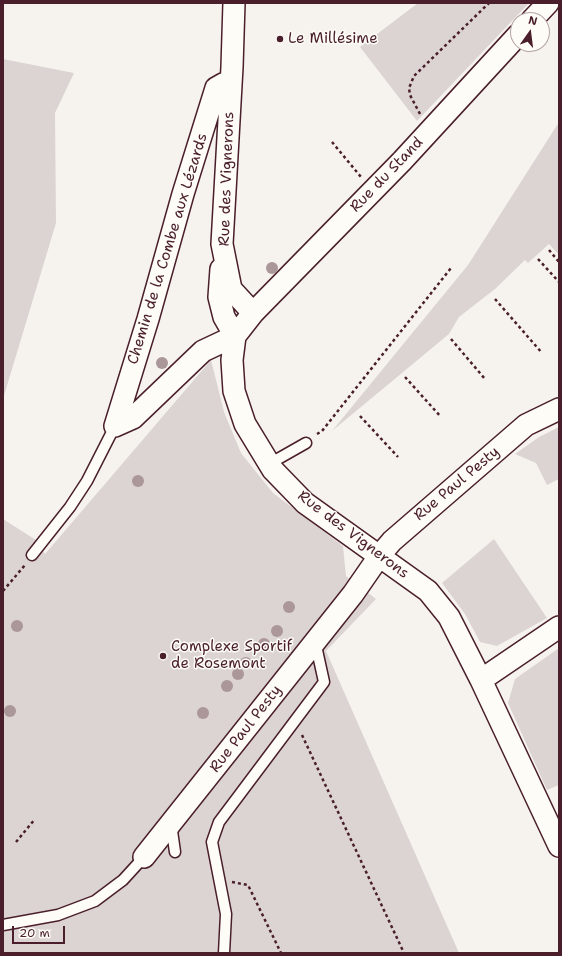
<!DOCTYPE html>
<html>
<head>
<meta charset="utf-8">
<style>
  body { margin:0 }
  #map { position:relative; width:562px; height:956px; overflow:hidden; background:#f6f3ef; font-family:"Shantell Sans",sans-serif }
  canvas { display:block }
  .frame { position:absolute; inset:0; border:4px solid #4a1f2b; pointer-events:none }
  .north { position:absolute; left:510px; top:12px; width:40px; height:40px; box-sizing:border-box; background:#fdfcf7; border:1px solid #b5a4a5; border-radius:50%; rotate:14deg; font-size:11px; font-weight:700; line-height:16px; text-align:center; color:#4a1f2b }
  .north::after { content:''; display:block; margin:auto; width:14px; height:18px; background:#4a1f2b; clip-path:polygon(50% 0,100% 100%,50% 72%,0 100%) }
  .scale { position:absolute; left:12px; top:926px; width:53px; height:18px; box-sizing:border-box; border:2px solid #4a1f2b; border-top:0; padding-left:5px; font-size:12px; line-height:14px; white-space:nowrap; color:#4a1f2b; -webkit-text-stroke:3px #fdfcf7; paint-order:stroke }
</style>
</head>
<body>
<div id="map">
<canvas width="562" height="956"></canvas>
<div class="frame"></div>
<div class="north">N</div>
<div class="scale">20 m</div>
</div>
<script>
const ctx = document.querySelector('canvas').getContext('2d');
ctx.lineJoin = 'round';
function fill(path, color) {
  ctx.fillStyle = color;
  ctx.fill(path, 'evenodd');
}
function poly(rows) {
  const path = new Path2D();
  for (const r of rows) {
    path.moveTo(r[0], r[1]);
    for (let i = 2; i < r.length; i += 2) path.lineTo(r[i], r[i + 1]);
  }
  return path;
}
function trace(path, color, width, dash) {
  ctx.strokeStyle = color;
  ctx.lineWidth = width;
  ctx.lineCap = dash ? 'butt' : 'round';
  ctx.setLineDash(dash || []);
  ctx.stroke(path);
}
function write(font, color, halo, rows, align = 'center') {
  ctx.font = font + ' "Shantell Sans",sans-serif';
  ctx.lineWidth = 3;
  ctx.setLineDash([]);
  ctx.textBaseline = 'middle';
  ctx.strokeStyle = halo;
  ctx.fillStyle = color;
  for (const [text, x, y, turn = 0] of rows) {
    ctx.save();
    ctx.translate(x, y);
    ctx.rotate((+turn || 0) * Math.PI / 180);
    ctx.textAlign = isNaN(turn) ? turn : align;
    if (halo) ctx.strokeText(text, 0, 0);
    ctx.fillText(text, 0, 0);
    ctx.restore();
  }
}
fill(poly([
  [418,3,529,3,417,121,360,47],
  [3,59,74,73,55,113,56,223,3,399],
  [559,122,559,255,549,244,528,263,525,260,495,289,459,317,449,334,332,431,468,265],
  [211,360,224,412,241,453,273,493,343,546,346,576,376,599,326,651,459,953,3,953,3,519,36,540,45,554],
  [559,427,559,479,547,485,536,463,515,454,539,437],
  [494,539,547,618,497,646,480,642,465,614,442,583],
  [559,648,559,785,547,790,508,703,515,679]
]), '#dcd4d2');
const service = poly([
  [269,464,306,443],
  [32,555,70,507,87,481,115,426],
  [171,824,175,852],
  [3,925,58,915,95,901,123,880,144,857],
  [224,953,226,914,212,842,219,822,324,682,315,641]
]);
const minor = poly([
  [234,3,232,67,222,244,231,289,253,313],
  [532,20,548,3],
  [518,35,402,161,253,313,235,336,232,360,234,391,245,424,273,470,305,503,428,591,449,617,481,680,559,846],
  [115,426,148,319,183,194,216,88,223,84,231,83],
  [115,426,133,418,203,351,235,336,224,317,219,297,221,269],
  [481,680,559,627],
  [144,857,353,594,380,555,392,541,526,425,559,409]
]);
trace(service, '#4a1f2b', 13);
trace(minor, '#4a1f2b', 24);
trace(poly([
  [420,114,410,95,409,88,414,76,489,3],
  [332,142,361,177],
  [549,250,559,262],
  [538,259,559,282],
  [495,299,542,353],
  [451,339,485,379],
  [405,377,441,417],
  [360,416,398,457],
  [317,434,322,431,451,268],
  [3,591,25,565],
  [302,735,404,953],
  [16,842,35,819],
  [232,882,248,885,281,953]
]), '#4a1f2b', 2.5, [3, 3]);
trace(service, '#fdfcf7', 10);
trace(minor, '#fdfcf7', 21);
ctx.fillStyle = '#ab979a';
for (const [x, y] of [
  [272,268],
  [162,363],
  [138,481],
  [289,607],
  [17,626],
  [277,631],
  [264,644],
  [246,663],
  [238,674],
  [227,686],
  [10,711],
  [203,713]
]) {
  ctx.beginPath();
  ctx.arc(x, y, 6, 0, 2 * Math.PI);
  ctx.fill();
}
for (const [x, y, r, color] of [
  [280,39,4,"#4a1f2b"],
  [163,656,4,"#4a1f2b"]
]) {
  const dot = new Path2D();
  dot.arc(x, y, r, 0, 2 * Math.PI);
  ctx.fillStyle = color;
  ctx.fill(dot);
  trace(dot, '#fdfcf7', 1.5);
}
write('15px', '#4a1f2b', '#fdfcf7', [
  ["Le Millésime",288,39],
  ["Complexe Sportif",171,647],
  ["de Rosemont",171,664]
], 'left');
write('15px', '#4a1f2b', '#fdfcf7', [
  ["Rue du Stand",387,175,-46],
  ["Rue des Vignerons",227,179,-88],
  ["Chemin de la Combe aux Lézards",168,249,-73],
  ["Rue Paul Pesty",457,484,-40],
  ["Rue des Vignerons",353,535,37],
  ["Rue Paul Pesty",246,729,-52]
]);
</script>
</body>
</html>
